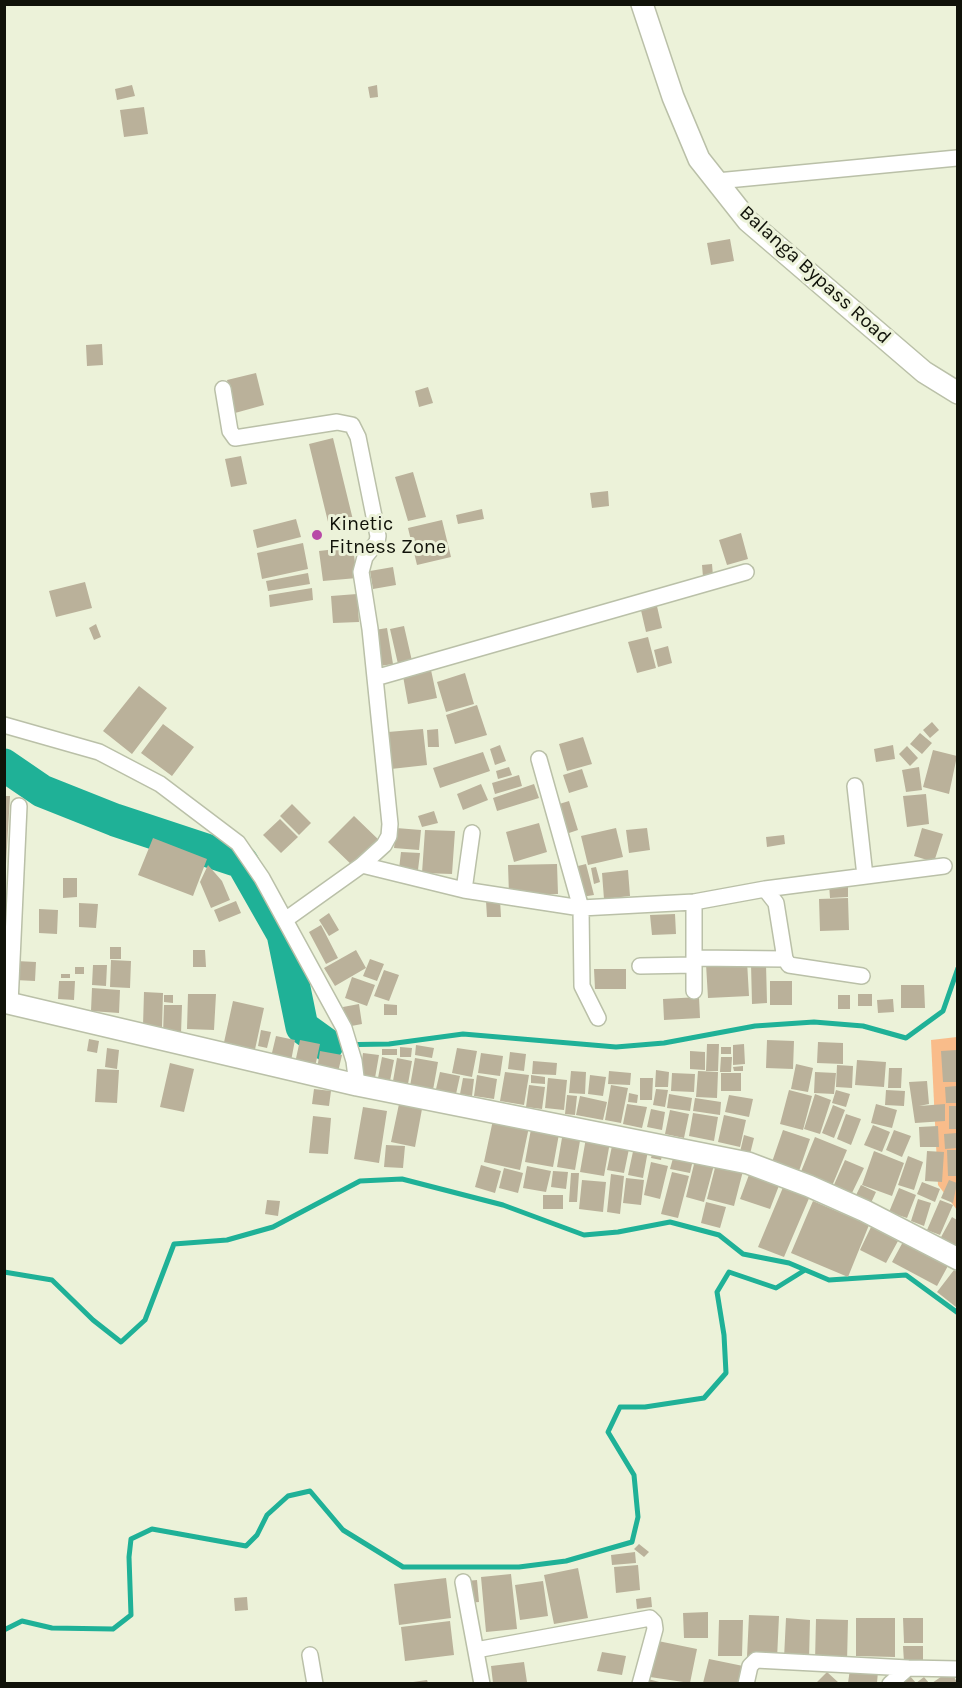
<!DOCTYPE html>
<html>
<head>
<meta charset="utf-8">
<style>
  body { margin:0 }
  #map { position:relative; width:962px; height:1688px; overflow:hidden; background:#ecf2d9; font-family:Karla,sans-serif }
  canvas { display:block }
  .frame { position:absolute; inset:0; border:6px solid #101209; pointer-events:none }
</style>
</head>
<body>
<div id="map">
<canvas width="962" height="1688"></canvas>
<div class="frame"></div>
</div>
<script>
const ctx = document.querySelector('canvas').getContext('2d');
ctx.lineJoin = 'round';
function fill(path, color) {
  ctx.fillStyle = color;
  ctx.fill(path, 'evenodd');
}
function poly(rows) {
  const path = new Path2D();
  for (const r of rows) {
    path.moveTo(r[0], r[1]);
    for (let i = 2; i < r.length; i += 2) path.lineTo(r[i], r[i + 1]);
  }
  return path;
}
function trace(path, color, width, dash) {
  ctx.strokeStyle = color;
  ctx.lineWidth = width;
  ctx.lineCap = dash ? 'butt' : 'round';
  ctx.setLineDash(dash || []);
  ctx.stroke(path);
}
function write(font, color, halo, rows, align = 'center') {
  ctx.font = font + ' Karla,sans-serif';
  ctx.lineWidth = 6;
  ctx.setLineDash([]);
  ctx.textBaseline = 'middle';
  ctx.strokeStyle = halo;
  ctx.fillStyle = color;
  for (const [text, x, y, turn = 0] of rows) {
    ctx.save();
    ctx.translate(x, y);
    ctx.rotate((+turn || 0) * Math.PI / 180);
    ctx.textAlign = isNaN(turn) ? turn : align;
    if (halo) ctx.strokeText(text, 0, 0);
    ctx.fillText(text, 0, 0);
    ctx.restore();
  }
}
fill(poly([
  [957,1037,957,1210,938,1185,931,1040]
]), '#f9bc8a');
trace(poly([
  [327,1045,389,1044,463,1034,616,1047,664,1043,755,1026,814,1022,863,1026,906,1038,943,1011,958,968],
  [4,1272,52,1280,93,1320,121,1342,145,1320,174,1244,227,1240,273,1227,360,1181,402,1179,503,1205,584,1235,618,1232,670,1222,719,1235,743,1254,789,1263,829,1280,906,1275,958,1313],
  [4,1630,22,1621,52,1628,113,1629,131,1615,129,1557,131,1539,152,1529,246,1546,257,1535,267,1515,288,1496,310,1491,343,1530,403,1567,519,1567,566,1561,632,1542,638,1517,634,1475,608,1432,620,1407,645,1407,704,1398,726,1373,724,1335,717,1292,729,1272,776,1288,805,1270]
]), '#1fb197', 5);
trace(poly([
  [4,765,42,791,115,820,242,862,283,934,302,1027,327,1045]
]), '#1fb197', 33);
fill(poly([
  [132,85,135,96,117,100,115,89],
  [377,85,378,97,370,98,368,87],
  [144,107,148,134,124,137,120,110],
  [730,239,734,261,711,265,707,243],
  [102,344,103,365,87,366,86,345],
  [256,373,264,405,235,413,227,380],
  [428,387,433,403,419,407,415,391],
  [333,438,354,524,330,530,309,444],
  [241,456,247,484,231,487,225,459],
  [413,472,426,517,408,521,395,477],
  [608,491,609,506,592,508,590,493],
  [482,509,484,519,458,524,456,515],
  [296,519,301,537,257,548,253,530],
  [442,520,451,557,417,565,408,528],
  [741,533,748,559,727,565,719,540],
  [303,543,308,569,262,579,257,553],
  [353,547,357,578,323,581,319,551],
  [712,564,713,576,703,577,702,565],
  [393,567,396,585,373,589,370,571],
  [308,573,310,584,268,591,266,581],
  [85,582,92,608,56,617,49,591],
  [312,588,313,600,270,607,269,595],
  [357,594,359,622,333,623,331,596],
  [656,602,662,628,646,632,640,606],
  [96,624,101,637,94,640,89,628],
  [404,626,412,661,398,664,390,629],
  [387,628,393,664,380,666,375,630],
  [648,637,656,668,637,673,628,642],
  [668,646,672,663,658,667,654,650],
  [431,670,437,698,408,704,403,676],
  [465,673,474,704,446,712,437,682],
  [139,686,167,708,132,754,103,731],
  [477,705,487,735,455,744,446,715],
  [932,722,939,730,930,738,923,730],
  [163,724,194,747,172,776,141,753],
  [423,729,427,765,391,769,388,732],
  [438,729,439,747,428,747,427,730],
  [920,733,932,743,922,754,910,744],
  [583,737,592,764,567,771,559,744],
  [500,745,506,761,495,765,490,749],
  [893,745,895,759,876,762,874,749],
  [907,746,918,758,910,766,899,754],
  [933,750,957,756,949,794,923,787],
  [483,752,490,771,440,788,433,768],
  [509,767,512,775,498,779,496,771],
  [919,767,922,790,906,792,902,770],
  [582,769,588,787,569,793,563,775],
  [519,775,522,786,495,794,492,783],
  [481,784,488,800,463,810,457,794],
  [534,784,539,798,497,811,493,798],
  [926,794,929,824,907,827,903,796],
  [4,796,10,796,6,864,4,864],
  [569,801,578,830,566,834,556,805],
  [292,804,311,823,299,835,280,816],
  [434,811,438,823,422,827,418,816],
  [354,816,381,842,355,868,328,842],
  [280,819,298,837,281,853,263,835],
  [539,823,547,852,514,862,506,832],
  [396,828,421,830,419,850,394,848],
  [616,828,623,857,588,865,581,836],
  [647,828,650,850,629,853,626,830],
  [922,828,943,834,934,862,914,856],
  [425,830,455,831,452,874,422,873],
  [784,835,785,844,767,847,766,837],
  [153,838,207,859,193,896,138,875],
  [401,852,420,853,418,870,399,869],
  [557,864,558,894,509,895,508,865],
  [586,864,594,895,581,897,574,867],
  [208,865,222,881,230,900,211,908,200,882],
  [596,867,600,882,594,884,591,868],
  [628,870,630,896,604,899,602,873],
  [63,878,77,878,77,897,63,898],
  [848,883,848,897,830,898,829,884],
  [848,898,849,930,820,931,819,899],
  [500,900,501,917,487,917,486,901],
  [236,901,241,913,219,922,214,910],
  [79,903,98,904,96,928,79,927],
  [39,909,58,910,57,934,39,933],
  [329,913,339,930,329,936,319,920],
  [675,914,676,934,652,935,650,915],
  [321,925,338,958,326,964,309,932],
  [110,947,121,947,121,959,110,959],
  [193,950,205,950,206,967,193,967],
  [356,950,366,968,335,986,324,968],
  [370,959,384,964,377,981,363,976],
  [111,960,131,961,130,988,110,987],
  [16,961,36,962,35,981,15,980],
  [747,961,749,996,708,998,706,964],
  [751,964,766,964,767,1003,752,1004],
  [93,965,107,965,106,986,92,985],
  [75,967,84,967,84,974,75,974],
  [594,969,626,969,626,989,595,989],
  [384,970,399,975,389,1001,374,996],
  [61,974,70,974,70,978,61,978],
  [352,977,375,985,367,1006,345,998],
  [59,981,75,981,74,1000,58,999],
  [770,981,792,981,792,1005,770,1005],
  [901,985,924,985,925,1008,901,1008],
  [92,988,120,990,119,1013,91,1011],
  [144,992,163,993,162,1027,143,1026],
  [188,994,216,994,214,1030,187,1029],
  [858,994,872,994,872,1006,858,1006],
  [164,995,173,995,173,1003,164,1002],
  [838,995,850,995,850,1009,838,1009],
  [699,997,700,1018,664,1020,663,999],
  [893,999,894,1012,878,1013,877,1000],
  [233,1001,264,1008,254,1054,223,1047],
  [359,1004,362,1024,346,1027,343,1007],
  [384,1004,397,1005,397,1015,384,1015],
  [164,1005,182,1005,181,1034,163,1034],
  [261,1030,271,1032,267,1048,258,1046],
  [276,1036,295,1040,291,1061,271,1057],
  [89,1039,99,1041,97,1053,87,1051],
  [300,1040,320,1044,315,1067,295,1063],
  [767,1040,794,1041,793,1069,766,1068],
  [818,1042,843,1043,843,1064,817,1063],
  [707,1044,719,1044,718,1071,706,1071],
  [744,1044,745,1064,733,1065,733,1045],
  [416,1045,434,1048,432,1058,415,1055],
  [400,1047,412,1048,411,1057,400,1057],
  [721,1047,731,1047,731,1054,721,1054],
  [107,1048,119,1050,117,1069,105,1067],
  [457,1048,477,1051,472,1077,452,1073],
  [382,1049,397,1049,397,1055,382,1055],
  [957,1050,957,1082,943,1082,941,1051],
  [320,1051,342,1055,338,1072,317,1069],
  [690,1051,705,1052,705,1070,690,1069],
  [510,1052,526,1054,524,1071,508,1069],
  [363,1053,379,1055,375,1078,360,1075],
  [481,1053,503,1056,500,1076,478,1073],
  [382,1057,394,1060,390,1081,378,1078],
  [721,1057,732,1057,731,1072,720,1072],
  [397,1058,412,1061,408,1084,393,1081],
  [415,1058,438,1062,433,1090,410,1086],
  [857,1060,886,1062,884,1087,855,1085],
  [533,1061,557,1063,556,1075,532,1074],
  [170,1063,194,1069,184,1112,160,1107],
  [796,1064,813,1068,808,1092,791,1089],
  [837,1065,853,1066,852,1088,836,1087],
  [743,1066,743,1071,734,1071,733,1067],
  [889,1068,902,1068,901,1088,888,1088],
  [97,1069,119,1070,117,1103,95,1102],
  [656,1070,669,1072,668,1087,655,1087],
  [571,1071,586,1072,585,1094,569,1093],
  [609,1071,631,1073,630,1085,608,1084],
  [698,1071,718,1072,717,1098,696,1097],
  [440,1072,460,1076,456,1094,436,1089],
  [505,1072,529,1075,524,1105,500,1101],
  [815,1072,836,1073,834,1094,814,1093],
  [672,1073,695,1074,694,1092,671,1091],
  [721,1073,741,1073,741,1091,721,1091],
  [477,1075,497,1079,494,1099,474,1096],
  [531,1075,545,1077,545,1084,531,1083],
  [590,1075,606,1077,603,1096,588,1094],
  [463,1078,474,1079,472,1096,460,1094],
  [548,1078,567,1080,564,1110,545,1108],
  [640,1078,653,1078,652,1100,640,1100],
  [927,1081,929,1104,919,1106,945,1104,945,1121,915,1123,909,1082],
  [529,1085,545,1087,542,1109,526,1107],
  [611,1085,628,1088,621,1123,605,1120],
  [957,1086,957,1103,946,1103,945,1087],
  [314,1089,331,1091,329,1106,312,1104],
  [656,1089,668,1090,665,1107,653,1105],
  [789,1090,812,1096,803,1130,780,1124],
  [836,1090,850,1094,846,1107,832,1103],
  [886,1090,905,1091,904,1106,885,1105],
  [629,1093,638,1095,637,1103,628,1102],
  [669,1094,692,1098,690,1111,667,1108],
  [815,1094,831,1100,820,1134,804,1129],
  [567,1095,577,1096,575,1115,565,1114],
  [729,1095,753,1099,749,1117,725,1112],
  [580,1096,607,1102,603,1120,576,1115],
  [695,1098,721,1102,720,1115,693,1111],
  [399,1104,422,1109,415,1147,391,1142],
  [627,1104,647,1107,642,1128,623,1124],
  [876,1104,897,1110,892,1128,871,1123],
  [833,1105,845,1110,834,1138,822,1133],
  [949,1106,957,1106,957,1129,949,1129],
  [363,1107,387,1111,379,1163,354,1159],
  [651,1109,665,1112,662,1130,647,1127],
  [670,1110,689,1114,684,1138,665,1134],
  [693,1113,718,1117,714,1141,689,1136],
  [846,1114,861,1119,851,1145,837,1139],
  [724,1115,746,1120,740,1147,718,1142],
  [313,1116,331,1118,328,1154,309,1153],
  [493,1120,529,1127,520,1170,484,1162],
  [873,1125,890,1132,882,1152,864,1145],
  [938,1126,939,1147,920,1147,919,1127],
  [531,1129,559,1134,553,1167,525,1162],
  [783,1130,810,1139,799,1171,772,1162],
  [894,1130,911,1136,902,1157,886,1150],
  [563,1132,581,1135,575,1170,557,1167],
  [957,1133,957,1148,945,1149,944,1134],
  [744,1135,754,1138,750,1154,740,1152],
  [815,1137,847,1150,832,1186,800,1174],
  [586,1138,610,1142,604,1176,580,1172],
  [613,1141,630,1144,624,1173,607,1170],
  [635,1142,649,1145,643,1178,628,1175],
  [386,1145,405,1146,403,1168,384,1167],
  [653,1149,663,1151,661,1160,651,1158],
  [947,1150,957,1150,957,1176,948,1176],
  [675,1151,694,1155,690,1173,670,1169],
  [874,1151,904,1163,892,1196,862,1185],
  [927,1151,944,1152,942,1182,925,1181],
  [908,1156,923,1162,914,1190,898,1185],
  [695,1160,714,1165,704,1202,686,1197],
  [717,1160,744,1167,734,1206,707,1199],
  [845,1160,864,1168,851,1195,833,1187],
  [651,1162,668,1166,660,1199,644,1195],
  [481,1165,501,1171,495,1193,475,1187],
  [527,1166,551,1171,546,1192,523,1188],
  [504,1168,523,1173,518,1193,499,1188],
  [553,1171,568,1172,566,1189,551,1187],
  [672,1172,689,1176,678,1218,661,1214],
  [750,1172,780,1183,770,1209,740,1199],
  [571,1173,579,1173,577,1202,569,1202],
  [611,1174,624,1176,620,1214,607,1212],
  [626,1178,644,1180,641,1205,623,1203],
  [582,1180,606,1182,603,1212,579,1209],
  [949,1180,957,1183,953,1203,941,1198],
  [922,1182,940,1189,935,1202,917,1194],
  [784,1185,810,1196,784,1257,758,1247],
  [861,1185,876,1192,870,1205,855,1197],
  [899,1188,916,1195,907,1218,889,1212],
  [543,1195,563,1195,563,1209,543,1209],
  [918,1199,931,1203,924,1226,911,1221],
  [267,1200,280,1201,278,1216,265,1214],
  [940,1200,953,1205,940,1235,927,1230],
  [813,1201,869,1225,848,1277,791,1253],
  [706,1202,726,1207,720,1228,701,1223],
  [952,1217,957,1220,957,1248,940,1239],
  [871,1227,898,1241,886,1263,860,1250],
  [904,1240,949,1264,937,1286,892,1262],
  [954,1270,957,1272,956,1307,937,1292],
  [639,1544,649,1552,644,1557,634,1549],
  [635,1552,636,1563,612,1565,611,1555],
  [638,1565,640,1590,616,1593,614,1567],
  [578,1568,588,1618,554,1624,544,1575],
  [511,1574,517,1629,486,1632,481,1577],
  [446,1578,451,1618,399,1625,394,1584],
  [477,1580,479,1602,468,1603,466,1581],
  [543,1581,548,1616,520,1620,515,1585],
  [247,1597,248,1610,235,1611,234,1598],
  [651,1597,652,1607,637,1609,636,1599],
  [708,1612,708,1638,684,1638,683,1613],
  [749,1615,779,1616,777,1659,747,1657],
  [786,1618,810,1620,809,1659,784,1658],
  [856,1618,895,1618,895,1657,856,1656],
  [903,1618,923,1618,923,1643,904,1643],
  [816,1619,848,1620,847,1662,815,1661],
  [719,1620,743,1620,742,1656,718,1656],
  [450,1621,454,1655,405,1661,401,1627],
  [658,1641,697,1649,690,1683,650,1677],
  [903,1646,923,1646,923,1662,904,1662],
  [602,1652,626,1656,622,1675,597,1671],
  [709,1659,748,1667,744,1683,703,1683],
  [524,1662,527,1682,493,1683,491,1666],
  [850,1669,878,1671,877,1683,848,1683],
  [951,1670,957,1683,932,1683],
  [827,1672,839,1683,816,1683],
  [910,1676,916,1683,901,1683],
  [924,1677,929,1683,916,1683],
  [648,1679,663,1683,646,1683],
  [427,1680,428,1683,413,1683,413,1682]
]), '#bab19a');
const street = poly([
  [717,181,957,158],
  [223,389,230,431,235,438,337,422,352,425,358,437,378,536,377,542,365,557,361,572,370,629,390,824,389,836,384,845,362,865,285,920],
  [375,678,746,572],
  [4,725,99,752,160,784,238,843,262,878,344,1028,354,1061,357,1085],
  [539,759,581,908,582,986,598,1018],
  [855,786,865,876],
  [362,865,464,890,581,908,694,902,765,889,944,866],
  [464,890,472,833],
  [694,902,694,991],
  [694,958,785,959,776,903,765,889],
  [785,959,789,965,862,976],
  [640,966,694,965],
  [10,1004,19,806],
  [463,1582,482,1684],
  [476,1650,650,1618,654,1622,655,1629,640,1684],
  [310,1655,315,1684],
  [908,1668,958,1669],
  [746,1684,750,1666,756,1660,908,1668,890,1684]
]);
const secondary = poly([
  [642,4,673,97,699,159,748,221,924,372,958,393],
  [4,1002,357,1085,748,1163,809,1186,865,1211,958,1259]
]);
trace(street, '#bac0a8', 18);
trace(secondary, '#bac0a8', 24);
trace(street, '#fff', 15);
trace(secondary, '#fff', 21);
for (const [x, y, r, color] of [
  [317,535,6,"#b84aa7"]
]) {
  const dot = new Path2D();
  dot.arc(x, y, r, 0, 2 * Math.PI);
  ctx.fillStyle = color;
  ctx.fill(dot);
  trace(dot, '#ecf2d9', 2);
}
write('20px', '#101209', '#ecf2d9', [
  ["Balanga Bypass Road",815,275,42]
]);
write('20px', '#101209', '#ecf2d9', [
  ["Kinetic",329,524],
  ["Fitness Zone",329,547]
], 'left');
</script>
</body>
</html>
